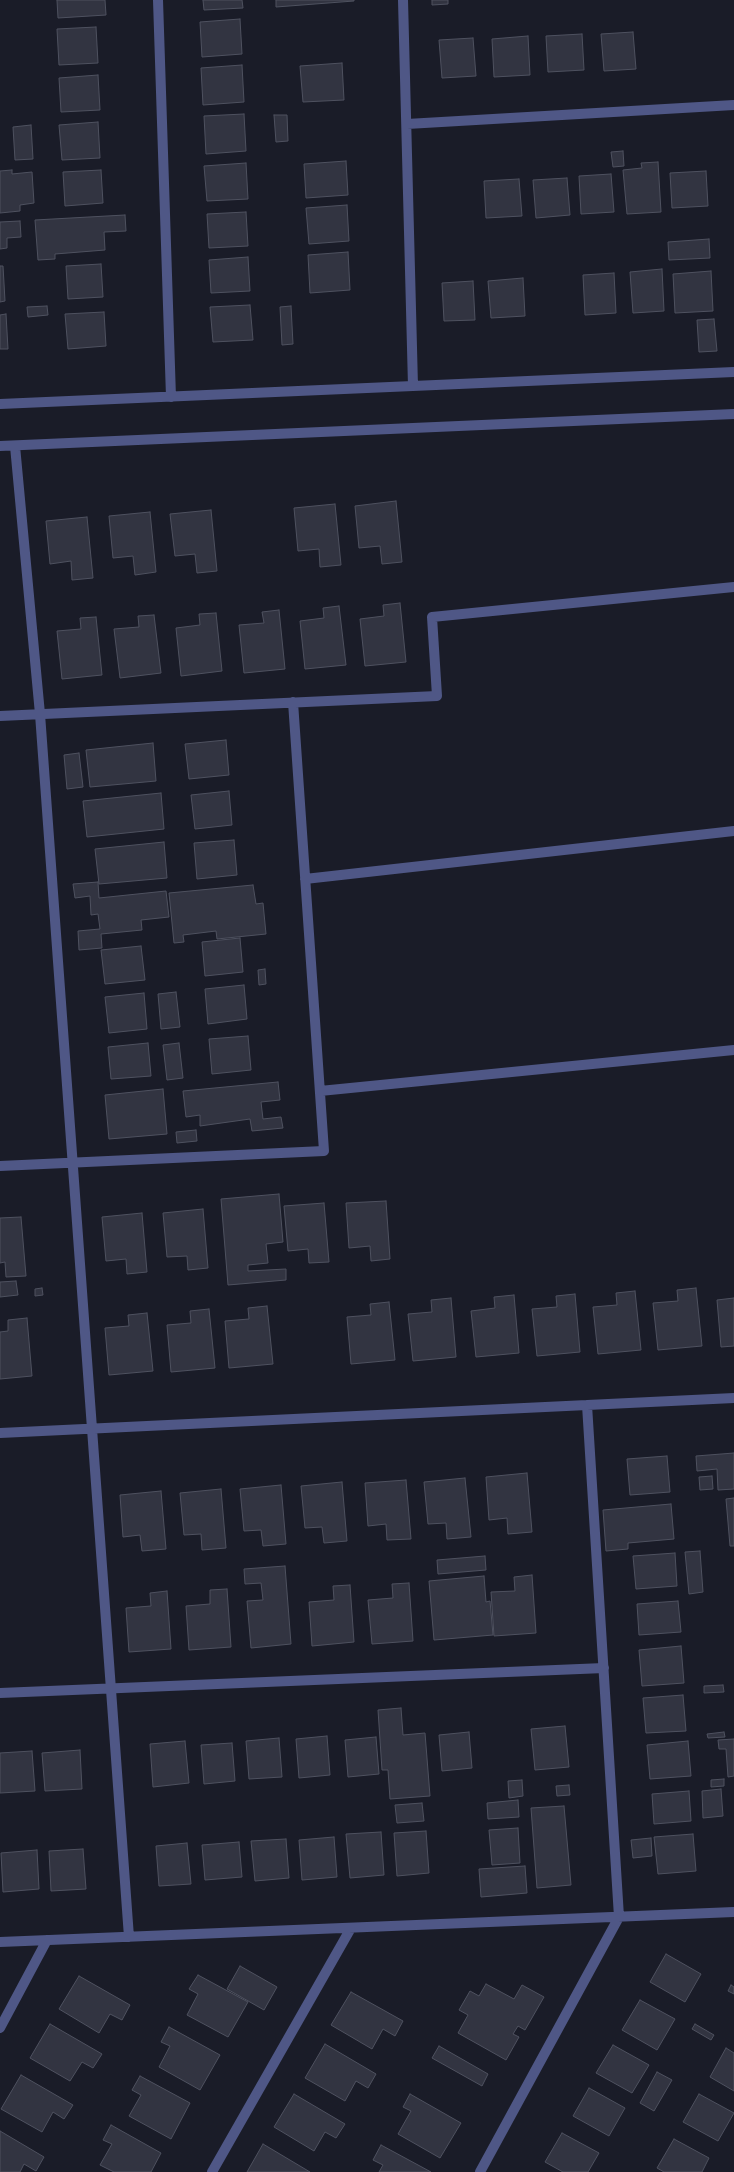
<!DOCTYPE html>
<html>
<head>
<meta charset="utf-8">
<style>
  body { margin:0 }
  canvas { display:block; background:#1a1c28 }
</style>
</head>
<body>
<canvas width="734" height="2172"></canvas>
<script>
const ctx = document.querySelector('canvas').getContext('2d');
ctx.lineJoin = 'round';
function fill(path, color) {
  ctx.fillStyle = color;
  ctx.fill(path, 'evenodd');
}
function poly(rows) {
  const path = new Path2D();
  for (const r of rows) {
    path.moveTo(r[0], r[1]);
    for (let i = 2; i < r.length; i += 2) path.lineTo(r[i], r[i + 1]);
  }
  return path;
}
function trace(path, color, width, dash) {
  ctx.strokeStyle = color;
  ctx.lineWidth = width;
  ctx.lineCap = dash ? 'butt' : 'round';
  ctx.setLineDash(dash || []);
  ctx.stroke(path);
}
const building = poly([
  [57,0,105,0,106,15,58,18,57,0],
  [203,0,242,0,243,8,204,10,203,0],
  [276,0,354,0,354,1,276,7,276,0],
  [432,0,448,0,448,4,432,5,432,0],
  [240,19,242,54,202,57,200,22,240,19],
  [96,27,98,63,59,65,57,29,96,27],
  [633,32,636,69,604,71,601,34,633,32],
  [582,34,584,70,548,72,546,36,582,34],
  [528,36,530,75,494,77,492,39,528,36],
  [473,38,476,76,442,78,439,40,473,38],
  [342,63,344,100,303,102,300,66,342,63],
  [242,65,244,102,203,105,201,68,242,65],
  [98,75,100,110,61,112,59,78,98,75],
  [244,114,246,151,206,154,204,116,244,114],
  [274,115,287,115,288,141,276,142,274,115],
  [98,122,100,158,62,160,59,125,98,122],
  [31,125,33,159,15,160,13,127,31,125],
  [623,151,624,166,613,167,611,152,623,151],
  [346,161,348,195,306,198,304,164,346,161],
  [658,162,661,212,627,214,623,170,642,168,641,163,658,162],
  [246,163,248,199,207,201,204,166,246,163],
  [12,170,12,174,32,172,34,203,20,205,20,211,0,213,0,171,12,170],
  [101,170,103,203,65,206,63,172,101,170],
  [706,171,708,206,672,208,670,173,706,171],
  [611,174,614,212,581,214,579,176,611,174],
  [567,178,570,215,536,218,533,180,567,178],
  [519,179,522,216,486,218,484,181,519,179],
  [347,205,349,241,309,244,306,208,347,205],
  [246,212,248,246,209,248,207,214,246,212],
  [125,215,126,231,104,232,105,250,55,254,55,259,38,260,35,220,125,215],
  [20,221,21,237,7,238,7,248,0,249,0,222,20,221],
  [709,239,710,258,669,260,668,242,709,239],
  [348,252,350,290,310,293,308,255,348,252],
  [248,257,250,291,211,293,209,260,248,257],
  [101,264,103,297,68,299,66,266,101,264],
  [0,266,3,266,5,301,0,302,0,266],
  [662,269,664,311,633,313,630,272,662,269],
  [711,271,713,311,675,313,673,274,711,271],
  [614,273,616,313,585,315,583,275,614,273],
  [523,278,525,316,491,318,488,281,523,278],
  [473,281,475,320,444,321,442,283,473,281],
  [250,305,253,340,213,342,210,307,250,305],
  [47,306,48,315,28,317,27,307,47,306],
  [291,306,293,344,282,345,280,307,291,306],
  [104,312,106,346,68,349,65,314,104,312],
  [6,314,8,349,0,349,0,315,6,314],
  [714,319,717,351,699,352,697,320,714,319],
  [396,501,402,562,382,564,380,546,359,548,355,506,396,501],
  [335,504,341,565,320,567,319,549,298,551,294,508,335,504],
  [211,510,217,571,197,573,195,554,175,556,170,514,211,510],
  [150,512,156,572,135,575,133,556,113,558,109,516,150,512],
  [87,517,93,578,72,580,71,561,50,564,46,521,87,517],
  [400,603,406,662,365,666,360,619,384,616,383,605,400,603],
  [339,606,346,665,305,669,300,621,324,618,323,608,339,606],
  [279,610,285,669,244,673,239,625,264,623,262,612,279,610],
  [216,613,222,671,181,676,176,628,200,625,199,614,216,613],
  [154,615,161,673,120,678,114,629,139,627,138,616,154,615],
  [96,617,102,675,62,679,57,631,81,629,80,618,96,617],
  [226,740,229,775,189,779,185,744,226,740],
  [153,743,156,781,90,787,86,750,153,743],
  [79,753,83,787,67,789,64,755,79,753],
  [229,791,232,825,195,829,191,795,229,791],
  [161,793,164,829,87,837,83,801,161,793],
  [234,840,237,875,197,879,194,843,234,840],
  [164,842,167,878,99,884,95,849,164,842],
  [98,882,99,898,166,891,169,917,141,920,142,930,101,934,102,948,79,950,78,931,100,929,98,914,91,915,90,896,75,898,73,884,98,882],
  [253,885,256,904,263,903,266,934,217,939,216,931,183,935,184,942,174,943,169,893,253,885],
  [240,938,243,972,205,976,202,942,240,938],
  [141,946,145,980,105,984,101,950,141,946],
  [265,969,266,984,259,985,258,970,265,969],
  [244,985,247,1019,208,1024,205,989,244,985],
  [176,992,180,1027,161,1029,158,994,176,992],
  [144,993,147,1029,109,1033,105,997,144,993],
  [248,1036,251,1070,212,1074,209,1039,248,1036],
  [148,1043,151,1076,111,1079,108,1047,148,1043],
  [179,1043,183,1078,167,1080,163,1045,179,1043],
  [278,1082,280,1100,261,1102,263,1119,281,1117,283,1128,252,1131,250,1119,200,1126,200,1115,186,1117,183,1091,278,1082],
  [163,1089,167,1134,109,1139,105,1095,163,1089],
  [196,1130,197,1141,177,1143,176,1132,196,1130],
  [279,1194,283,1242,266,1244,268,1263,248,1265,248,1271,286,1269,286,1280,228,1285,221,1199,279,1194],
  [386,1201,390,1259,371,1261,370,1246,349,1248,346,1203,386,1201],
  [324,1203,329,1262,309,1263,308,1249,288,1251,284,1206,324,1203],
  [203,1209,208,1268,188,1270,187,1256,167,1257,163,1213,203,1209],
  [142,1213,147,1272,127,1274,126,1259,106,1261,102,1217,142,1213],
  [21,1217,26,1276,6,1277,5,1262,0,1263,0,1218,21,1217],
  [16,1281,18,1295,0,1297,0,1282,16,1281],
  [42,1288,43,1295,35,1296,35,1289,42,1288],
  [696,1288,702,1346,658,1350,653,1303,678,1301,677,1290,696,1288],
  [635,1291,641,1350,598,1354,593,1307,617,1305,616,1293,635,1291],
  [575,1294,580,1352,537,1356,532,1309,557,1307,556,1296,575,1294],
  [514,1295,519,1353,476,1357,471,1311,495,1308,494,1297,514,1295],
  [451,1298,456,1357,413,1361,408,1314,432,1312,431,1300,451,1298],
  [734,1298,734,1346,721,1347,717,1300,734,1298],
  [389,1302,395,1360,351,1364,347,1317,371,1315,370,1304,389,1302],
  [267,1306,273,1364,229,1368,225,1321,249,1319,248,1308,267,1306],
  [209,1309,215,1368,171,1372,167,1325,191,1323,190,1311,209,1309],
  [147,1313,153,1371,109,1375,105,1328,129,1326,128,1315,147,1313],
  [27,1318,32,1376,0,1379,0,1332,8,1331,8,1320,27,1318],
  [734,1453,734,1489,718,1490,717,1469,697,1471,696,1456,734,1453],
  [667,1456,670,1492,630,1495,627,1459,667,1456],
  [527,1473,532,1532,508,1534,507,1518,489,1520,486,1477,527,1473],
  [712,1476,713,1489,700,1490,699,1477,712,1476],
  [465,1478,471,1537,447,1539,446,1523,428,1524,424,1482,465,1478],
  [406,1480,411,1539,387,1540,386,1524,368,1526,365,1483,406,1480],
  [342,1482,347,1541,324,1543,322,1527,305,1528,301,1486,342,1482],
  [281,1485,286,1544,263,1546,261,1530,244,1531,240,1489,281,1485],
  [221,1489,226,1548,202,1550,201,1534,184,1535,180,1493,221,1489],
  [161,1491,166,1549,142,1551,140,1535,123,1537,120,1495,161,1491],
  [734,1498,734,1546,730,1546,726,1499,734,1498],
  [671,1504,674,1539,628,1543,628,1549,606,1551,603,1510,671,1504],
  [700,1551,703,1592,689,1594,685,1552,700,1551],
  [675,1553,677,1586,636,1589,633,1556,675,1553],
  [485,1556,486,1570,438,1574,437,1560,485,1556],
  [285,1566,291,1644,251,1648,247,1601,263,1600,261,1583,245,1584,244,1569,285,1566],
  [532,1575,536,1633,494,1636,491,1592,515,1591,514,1577,532,1575],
  [484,1576,486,1602,490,1601,493,1635,434,1640,429,1581,484,1576],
  [409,1583,413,1641,372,1644,368,1600,393,1598,392,1584,409,1583],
  [350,1585,354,1642,312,1646,309,1602,334,1600,333,1586,350,1585],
  [227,1589,231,1647,189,1650,186,1606,210,1604,210,1590,227,1589],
  [167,1591,171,1649,129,1652,126,1608,151,1606,150,1593,167,1591],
  [678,1601,681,1632,639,1635,637,1604,678,1601],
  [681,1646,684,1683,642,1686,639,1650,681,1646],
  [723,1685,724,1692,704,1693,704,1686,723,1685],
  [683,1695,686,1731,646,1733,643,1698,683,1695],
  [401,1708,403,1735,425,1733,430,1796,390,1799,388,1770,382,1770,378,1710,401,1708],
  [565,1726,569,1767,535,1770,531,1729,565,1726],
  [469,1732,472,1768,442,1771,439,1735,469,1732],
  [724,1732,725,1737,708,1738,707,1734,724,1732],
  [327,1736,330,1775,299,1778,296,1739,327,1736],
  [376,1737,379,1774,348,1777,345,1740,376,1737],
  [279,1738,282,1777,249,1779,246,1741,279,1738],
  [734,1739,734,1776,728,1777,726,1749,719,1749,718,1740,734,1739],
  [185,1741,189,1783,153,1787,150,1744,185,1741],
  [688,1741,691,1776,650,1779,647,1745,688,1741],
  [232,1743,235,1781,204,1784,201,1745,232,1743],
  [80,1750,82,1789,45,1791,42,1753,80,1750],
  [32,1751,35,1791,0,1793,0,1753,32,1751],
  [724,1779,724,1786,711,1787,711,1780,724,1779],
  [522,1780,523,1796,509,1798,508,1781,522,1780],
  [569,1785,570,1795,557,1796,556,1786,569,1785],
  [721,1789,723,1816,703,1818,702,1791,721,1789],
  [689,1791,691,1821,654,1824,652,1794,689,1791],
  [518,1800,519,1817,488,1819,487,1803,518,1800],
  [422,1803,424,1821,397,1823,395,1805,422,1803],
  [564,1806,571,1885,537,1888,531,1808,564,1806],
  [518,1828,520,1863,492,1865,489,1830,518,1828],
  [426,1831,429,1873,397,1876,394,1833,426,1831],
  [381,1832,384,1875,350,1878,346,1834,381,1832],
  [693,1834,696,1871,658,1874,654,1837,693,1834],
  [334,1837,337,1877,302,1880,299,1840,334,1837],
  [651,1838,652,1856,633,1858,631,1840,651,1838],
  [286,1839,289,1878,255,1881,251,1841,286,1839],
  [239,1842,242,1877,205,1880,202,1845,239,1842],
  [187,1843,191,1884,159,1886,156,1846,187,1843],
  [83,1849,86,1889,51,1891,49,1851,83,1849],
  [37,1850,39,1889,3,1892,1,1853,37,1850],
  [525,1866,527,1893,481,1897,479,1869,525,1866],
  [666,1954,701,1974,685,2002,650,1982,666,1954],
  [240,1966,277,1987,264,2010,227,1989,240,1966],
  [198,1975,248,2002,228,2037,187,2015,198,1994,189,1989,198,1975],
  [79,1976,130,2005,122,2020,110,2014,99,2033,59,2009,79,1976],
  [486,1984,514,1999,522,1985,544,1997,525,2030,518,2026,513,2034,519,2037,506,2060,458,2033,468,2015,459,2010,470,1991,479,1996,486,1984],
  [731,1985,734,1987,734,1994,728,1991,731,1985],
  [351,1992,403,2021,395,2036,383,2029,372,2049,331,2025,351,1992],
  [640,2000,675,2019,657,2050,622,2030,640,2000],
  [50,2024,102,2054,93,2068,82,2062,70,2081,30,2058,50,2024],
  [695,2024,714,2035,711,2040,692,2029,695,2024],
  [169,2027,220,2055,200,2090,159,2067,170,2046,161,2042,169,2027],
  [325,2044,376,2074,368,2088,356,2081,345,2101,305,2078,325,2044],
  [613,2045,649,2065,632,2093,596,2073,613,2045],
  [439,2046,488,2074,482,2086,432,2058,439,2046],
  [726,2048,734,2053,734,2091,710,2077,726,2048],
  [657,2072,672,2080,654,2111,640,2103,657,2072],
  [21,2075,73,2105,64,2119,53,2112,42,2132,1,2109,21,2075],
  [140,2076,190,2103,171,2139,129,2116,141,2095,132,2090,140,2076],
  [589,2088,625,2108,609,2136,573,2116,589,2088],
  [294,2094,345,2124,336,2138,325,2132,314,2151,274,2127,294,2094],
  [410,2094,461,2123,440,2158,398,2134,411,2111,403,2107,410,2094],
  [699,2094,734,2113,718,2141,683,2122,699,2094],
  [111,2125,161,2153,151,2172,114,2172,100,2165,112,2144,103,2140,111,2125],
  [0,2131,44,2157,36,2171,24,2164,20,2172,0,2172,0,2131],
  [562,2133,599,2153,588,2172,563,2172,545,2162,562,2133],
  [674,2139,709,2158,702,2172,664,2172,657,2168,674,2139],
  [263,2144,310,2172,247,2172,263,2144],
  [381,2145,431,2172,379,2172,383,2165,373,2160,381,2145]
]);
fill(building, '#323441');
trace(building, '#4e515f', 1);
trace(poly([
  [158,0,171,397],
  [403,0,413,386],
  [407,124,734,105],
  [0,404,734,372],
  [0,446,734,414],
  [15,446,40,714,129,1937],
  [0,716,437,696,432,617,734,587],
  [305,879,734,831],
  [320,1091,734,1050],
  [0,1166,324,1151,293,702],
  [0,1433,734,1398],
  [0,1693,604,1668],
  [0,1942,734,1912],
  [0,2028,47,1940],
  [212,2172,351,1928],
  [480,2172,619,1917,587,1405]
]), '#4f5786', 10);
</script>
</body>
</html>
